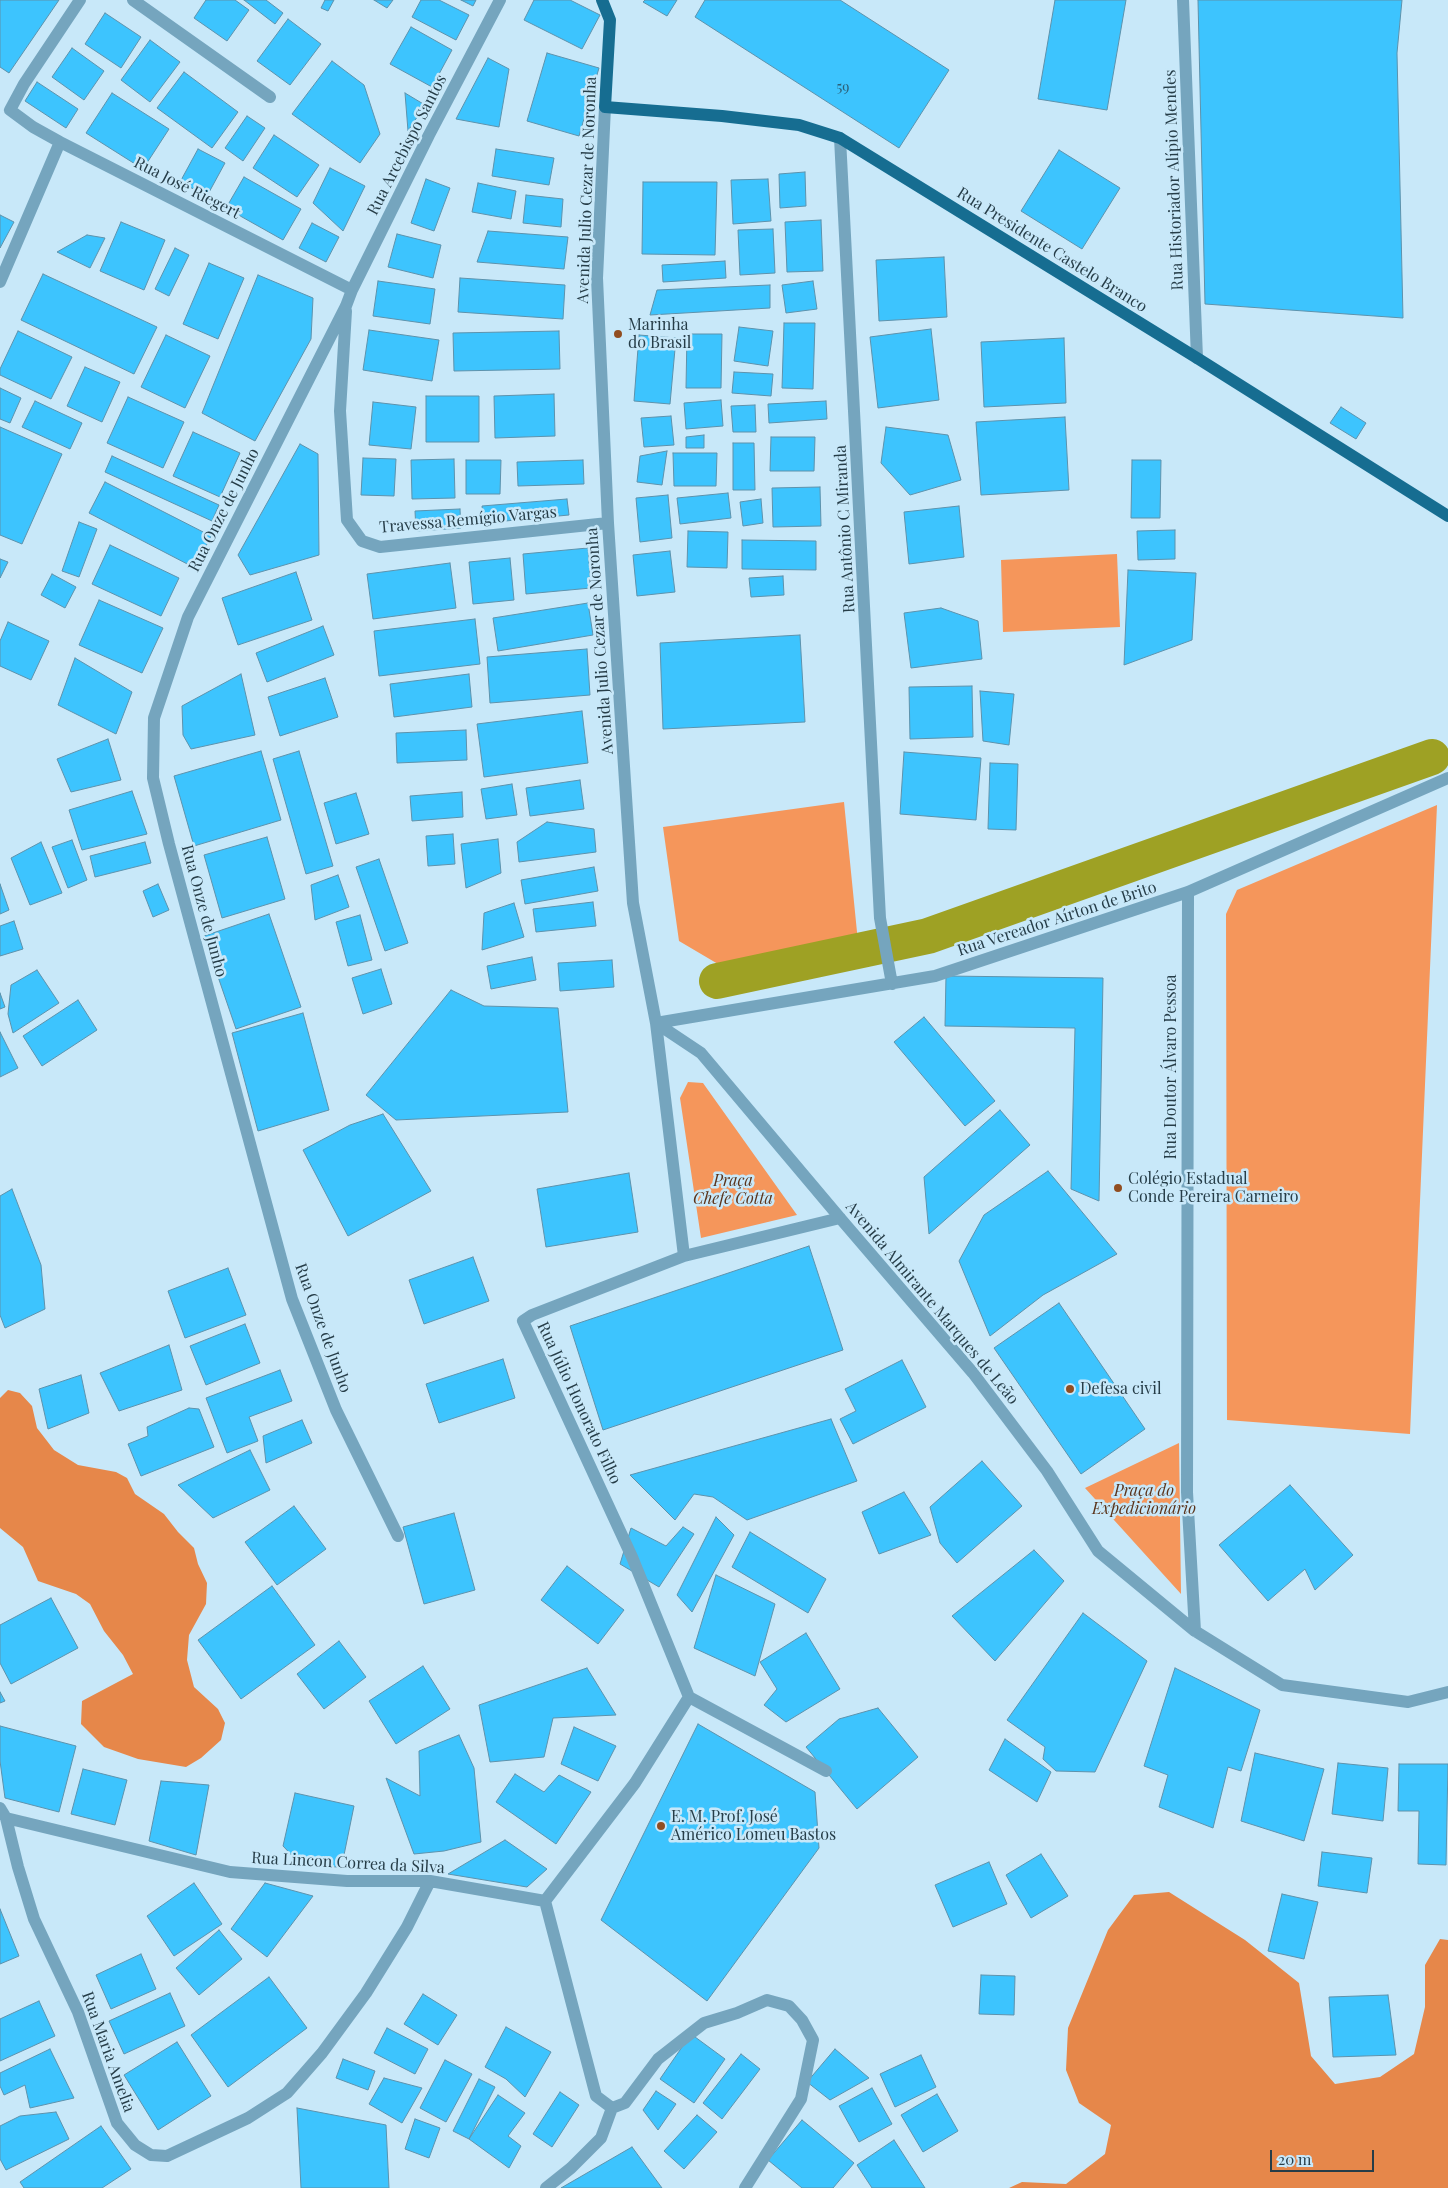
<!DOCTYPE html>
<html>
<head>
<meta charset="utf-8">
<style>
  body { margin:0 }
  #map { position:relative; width:1448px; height:2188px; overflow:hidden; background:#c8e8f9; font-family:"Playfair Display",serif }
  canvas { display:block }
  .scale { position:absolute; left:1270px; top:2150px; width:104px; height:22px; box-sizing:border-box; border:2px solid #263d48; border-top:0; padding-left:6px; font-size:15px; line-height:18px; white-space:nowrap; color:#263d48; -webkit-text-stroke:4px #c8e8f9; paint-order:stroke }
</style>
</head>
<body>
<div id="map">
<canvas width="1448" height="2188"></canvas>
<div class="scale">20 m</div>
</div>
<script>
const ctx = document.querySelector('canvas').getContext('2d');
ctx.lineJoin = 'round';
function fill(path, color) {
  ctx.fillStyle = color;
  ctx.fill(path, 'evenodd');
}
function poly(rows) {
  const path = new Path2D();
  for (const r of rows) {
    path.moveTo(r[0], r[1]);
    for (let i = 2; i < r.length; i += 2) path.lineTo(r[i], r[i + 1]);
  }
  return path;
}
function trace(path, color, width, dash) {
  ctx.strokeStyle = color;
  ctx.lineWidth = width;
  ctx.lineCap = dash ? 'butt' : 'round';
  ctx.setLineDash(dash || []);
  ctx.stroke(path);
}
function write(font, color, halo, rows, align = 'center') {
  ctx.font = font + ' "Playfair Display",serif';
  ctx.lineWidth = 5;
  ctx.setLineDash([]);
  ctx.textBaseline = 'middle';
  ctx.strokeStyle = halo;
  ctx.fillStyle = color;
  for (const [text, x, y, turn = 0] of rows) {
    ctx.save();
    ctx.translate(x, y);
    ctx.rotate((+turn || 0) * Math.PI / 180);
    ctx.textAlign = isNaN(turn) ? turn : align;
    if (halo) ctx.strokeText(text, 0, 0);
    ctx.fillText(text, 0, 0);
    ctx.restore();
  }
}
fill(poly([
  [1117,554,1120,627,1003,632,1001,560],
  [844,802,858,942,718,964,679,941,663,827],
  [1437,805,1410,1434,1227,1420,1226,914,1237,890],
  [688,1082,703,1083,797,1215,701,1238,680,1098],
  [1179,1443,1181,1594,1085,1488]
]), '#f5965b');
fill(poly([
  [8,1390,20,1393,32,1406,37,1428,54,1450,78,1465,116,1472,127,1478,135,1494,164,1514,178,1532,194,1548,198,1564,207,1583,206,1604,189,1635,187,1660,194,1687,218,1709,225,1723,221,1740,201,1758,186,1767,138,1759,104,1747,81,1724,82,1701,133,1674,123,1655,104,1631,90,1604,76,1594,38,1581,23,1547,0,1528,0,1398],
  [1169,1892,1245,1940,1299,1983,1311,2056,1335,2084,1380,2077,1414,2054,1425,2007,1425,1965,1440,1939,1448,1940,1448,2188,1009,2188,1022,2182,1066,2184,1105,2154,1111,2125,1079,2103,1066,2070,1068,2028,1108,1930,1134,1895]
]), '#e6874a');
trace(poly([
  [717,981,928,936,1432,757]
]), '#9ea124', 36);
const building = poly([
  [0,0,59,0,9,73,0,67,0,0],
  [206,0,235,0,249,10,227,41,194,18,206,0],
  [244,0,266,0,283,13,275,24,244,0],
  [325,0,334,0,328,11,321,8,325,0],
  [374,0,393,0,387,8,374,0],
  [421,0,439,0,469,15,456,40,412,17,421,0],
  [461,0,476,0,473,6,461,0],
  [534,0,570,0,600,15,582,49,524,20,534,0],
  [645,0,677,0,667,16,643,2,645,0],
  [705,0,840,0,949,70,899,148,695,17,705,0],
  [1055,0,1126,0,1107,110,1038,99,1055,0],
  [1198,0,1402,0,1397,53,1403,318,1205,304,1198,0],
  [105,13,141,37,121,68,85,44,105,13],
  [288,19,321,44,290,85,257,61,288,19],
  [411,27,452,50,432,87,390,64,411,27],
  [150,40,180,62,150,102,121,80,150,40],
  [72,48,104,71,84,100,52,77,72,48],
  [547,53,599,68,579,136,527,121,547,53],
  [488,58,509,69,499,127,456,119,488,58],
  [332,61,364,85,380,134,360,163,292,114,332,61],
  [184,72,238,112,212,148,157,108,184,72],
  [37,82,78,109,66,128,25,101,37,82],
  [112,93,169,129,143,169,86,133,112,93],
  [405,93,425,105,408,131,405,93],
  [247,116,265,128,243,161,225,148,247,116],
  [274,135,319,165,297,197,253,168,274,135],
  [198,149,225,163,207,196,180,182,198,149],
  [496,149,554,158,549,185,492,176,496,149],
  [1059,150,1120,188,1082,249,1021,211,1059,150],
  [330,168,365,186,343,231,313,203,330,168],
  [805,172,806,206,780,208,779,174,805,172],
  [244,177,301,209,283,240,226,208,244,177],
  [426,179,450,188,434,231,411,223,426,179],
  [768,179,771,221,733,224,731,180,768,179],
  [643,182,717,182,715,255,642,254,643,182],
  [478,183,516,191,511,219,472,212,478,183],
  [526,195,563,199,561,227,523,223,526,195],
  [0,215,14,222,0,248,0,215],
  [821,220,823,271,787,272,785,222,821,220],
  [121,222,165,240,144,290,100,271,121,222],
  [312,223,339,237,326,262,299,248,312,223],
  [773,229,775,273,740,275,738,230,773,229],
  [488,231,568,237,564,269,477,262,488,231],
  [397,234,441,245,433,278,388,267,397,234],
  [87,235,105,238,90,268,57,252,87,235],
  [175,248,189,255,169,296,155,289,175,248],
  [944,257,947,317,879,321,876,260,944,257],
  [725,261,726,278,663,282,662,265,725,261],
  [209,263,244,278,218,339,183,324,209,263],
  [43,274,157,327,134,374,21,320,43,274],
  [258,275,313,298,311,339,255,441,202,413,258,275],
  [460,278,565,285,563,319,458,312,460,278],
  [378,281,435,289,430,324,373,316,378,281],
  [813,281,817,309,786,313,782,285,813,281],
  [770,285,770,308,650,315,657,290,770,285],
  [784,323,815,323,813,389,782,388,784,323],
  [739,327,773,331,768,366,734,361,739,327],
  [931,329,939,400,878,408,870,337,931,329],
  [369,330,439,340,432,381,363,370,369,330],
  [18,331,72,357,51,399,0,375,0,369,18,331],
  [559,331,560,369,454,371,453,333,559,331],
  [687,334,722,334,721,388,686,388,687,334],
  [166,335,210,356,185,408,141,387,166,335],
  [639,335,676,338,670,404,634,401,639,335],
  [1064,338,1066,403,984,407,981,342,1064,338],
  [85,367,120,382,102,422,67,406,85,367],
  [734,372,773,374,771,396,732,393,734,372],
  [0,388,21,398,10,423,0,419,0,388],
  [554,394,555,436,495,438,494,396,554,394],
  [426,396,479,396,479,442,426,442,426,396],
  [128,397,184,422,163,468,107,443,128,397],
  [721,400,723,426,686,429,684,403,721,400],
  [35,401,82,423,70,449,22,427,35,401],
  [826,401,827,419,769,423,768,404,826,401],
  [373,402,416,407,411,449,369,445,373,402],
  [755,405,756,432,733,432,731,406,755,405],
  [1341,407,1366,423,1356,439,1330,423,1341,407],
  [671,416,674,445,644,447,641,418,671,416],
  [1065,417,1069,490,981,495,976,422,1065,417],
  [0,427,62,454,22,544,0,535,0,427],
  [886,427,948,435,961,480,910,495,881,463,886,427],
  [193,432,240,453,220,497,173,476,193,432],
  [704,435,704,448,686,448,686,437,704,435],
  [771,437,815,437,814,471,770,471,771,437],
  [733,443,754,443,755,490,733,490,733,443],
  [300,444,318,454,319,555,250,575,238,555,300,444],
  [667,451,662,485,637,482,640,456,667,451],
  [673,453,717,453,716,486,674,486,673,453],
  [112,456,219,505,212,521,105,472,112,456],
  [363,458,396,459,394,496,361,495,363,458],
  [454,459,455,498,412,499,411,460,454,459],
  [466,460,501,460,500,494,466,494,466,460],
  [583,460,584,484,518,486,517,462,583,460],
  [1132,460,1161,460,1160,518,1131,518,1132,460],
  [105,482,211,536,195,568,89,513,105,482],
  [820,487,821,526,773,527,772,488,820,487],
  [728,493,731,518,680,524,677,498,728,493],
  [668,495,672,538,640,542,636,498,668,495],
  [567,499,569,515,484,523,482,506,567,499],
  [761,499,763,523,743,526,740,502,761,499],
  [959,506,964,557,909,564,904,512,959,506],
  [460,509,461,528,416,531,415,511,460,509],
  [79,522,97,529,79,577,62,571,79,522],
  [1175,530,1175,559,1138,560,1137,531,1175,530],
  [688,531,728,532,727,568,687,567,688,531],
  [742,540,816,541,816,570,742,569,742,540],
  [110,545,179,578,161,616,92,584,110,545],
  [588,548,591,588,526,594,523,554,588,548],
  [670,551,675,592,637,596,633,555,670,551],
  [510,558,514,600,473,604,469,562,510,558],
  [0,559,8,562,0,578,0,559],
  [450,563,456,608,373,619,367,574,450,563],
  [1128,570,1196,573,1192,640,1124,665,1128,570],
  [296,572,312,620,238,645,222,598,296,572],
  [52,574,76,587,65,608,41,595,52,574],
  [783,576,784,595,751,597,749,578,783,576],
  [99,600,163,628,142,673,79,645,99,600],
  [588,603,593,635,498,651,493,618,588,603],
  [941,608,978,621,982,659,911,668,904,613,941,608],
  [475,619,480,664,379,676,374,631,475,619],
  [8,622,49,641,31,680,0,666,0,641,8,622],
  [323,626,334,655,267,682,256,653,323,626],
  [800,635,805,722,663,729,660,643,800,635],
  [587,649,590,695,490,703,487,657,587,649],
  [75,658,132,692,116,734,58,705,75,658],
  [241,674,255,735,191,749,183,735,182,706,241,674],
  [469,674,472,707,394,717,390,684,469,674],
  [325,678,338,717,280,736,268,697,325,678],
  [972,686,973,737,910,739,909,687,972,686],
  [980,691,1014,694,1009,745,983,741,980,691],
  [582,711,588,763,484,777,477,724,582,711],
  [466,730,467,760,397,763,396,733,466,730],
  [108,739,121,780,71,792,57,759,108,739],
  [261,751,281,820,194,846,174,776,261,751],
  [299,751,333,866,306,874,273,759,299,751],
  [904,752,981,758,976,820,900,814,904,752],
  [990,763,1018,764,1016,830,988,829,990,763],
  [580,780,584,809,530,816,526,788,580,780],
  [512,784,517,815,486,819,481,789,512,784],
  [132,791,147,834,82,850,69,810,132,791],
  [462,792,463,817,412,821,410,796,462,792],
  [356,793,369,834,336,844,324,803,356,793],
  [547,822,594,829,596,852,519,862,517,842,547,822],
  [453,834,455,864,428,866,426,836,453,834],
  [267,837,285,899,222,918,204,855,267,837],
  [498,839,501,873,466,888,461,844,498,839],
  [72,840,87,880,68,888,52,847,72,840],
  [41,842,62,893,30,905,11,858,41,842],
  [145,842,151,863,95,877,90,856,145,842],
  [379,859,408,943,385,951,356,867,379,859],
  [594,867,598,891,525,904,521,880,594,867],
  [338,875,349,907,315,920,311,885,338,875],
  [0,884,9,910,0,914,0,884],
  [158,884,169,910,153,917,143,891,158,884],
  [593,902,596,926,536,932,533,909,593,902],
  [514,903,524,937,482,950,484,913,514,903],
  [269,914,301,1007,236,1029,204,936,269,914],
  [360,915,372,960,348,966,336,922,360,915],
  [14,921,23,949,0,956,0,926,14,921],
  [532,957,536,980,491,989,487,966,532,957],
  [612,960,614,987,560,991,558,963,612,960],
  [381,969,392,1004,363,1014,352,978,381,969],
  [37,970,59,1003,13,1033,8,1014,11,985,37,970],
  [946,976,1103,978,1099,1201,1071,1189,1075,1028,945,1026,946,976],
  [451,990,484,1006,558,1008,568,1112,396,1120,366,1095,451,990],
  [0,993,5,1007,0,1009,0,993],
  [78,1000,97,1030,42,1066,23,1036,78,1000],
  [303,1013,329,1110,258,1131,232,1033,303,1013],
  [924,1017,995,1101,965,1126,894,1042,924,1017],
  [0,1032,18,1068,0,1077,0,1032],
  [1000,1110,1030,1145,929,1234,924,1177,1000,1110],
  [383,1114,431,1191,348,1236,303,1150,350,1125,383,1114],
  [1048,1171,1117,1254,1043,1295,990,1336,959,1261,984,1215,1048,1171],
  [629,1173,638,1232,546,1247,537,1189,629,1173],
  [12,1189,41,1265,45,1309,5,1328,0,1315,0,1196,12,1189],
  [809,1246,843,1350,603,1430,570,1326,809,1246],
  [473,1257,489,1301,424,1324,409,1280,473,1257],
  [228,1268,246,1315,185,1338,168,1291,228,1268],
  [1059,1303,1145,1429,1081,1474,994,1348,1059,1303],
  [245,1324,260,1363,206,1385,190,1346,245,1324],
  [169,1345,182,1390,119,1411,100,1373,169,1345],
  [503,1359,515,1398,439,1423,426,1384,503,1359],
  [902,1360,926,1407,853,1444,840,1419,856,1411,845,1389,902,1360],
  [280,1370,292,1401,249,1417,258,1441,227,1453,206,1398,280,1370],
  [81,1375,89,1413,48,1429,39,1389,81,1375],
  [189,1408,199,1409,214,1447,141,1476,128,1444,148,1436,147,1427,189,1408],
  [831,1419,857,1481,747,1520,713,1497,694,1494,675,1520,630,1475,831,1419],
  [302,1420,312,1443,266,1463,263,1436,302,1420],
  [250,1450,270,1490,213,1518,178,1485,250,1450],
  [982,1461,1022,1506,957,1563,940,1543,930,1507,982,1461],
  [1290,1485,1353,1555,1315,1590,1305,1569,1268,1601,1219,1545,1290,1485],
  [904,1492,931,1535,879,1554,862,1512,904,1492],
  [294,1506,326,1549,277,1585,245,1542,294,1506],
  [454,1513,475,1590,424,1604,403,1527,454,1513],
  [716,1517,734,1535,692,1612,677,1595,716,1517],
  [683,1527,694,1534,659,1587,620,1564,631,1528,666,1546,683,1527],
  [750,1532,826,1579,808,1613,732,1567,750,1532],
  [1034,1550,1064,1581,995,1661,952,1616,1034,1550],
  [567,1566,624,1610,598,1644,541,1600,567,1566],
  [716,1575,775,1604,755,1676,694,1648,716,1575],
  [272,1586,315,1645,241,1699,198,1640,272,1586],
  [51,1598,78,1648,11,1684,0,1663,0,1625,51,1598],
  [1083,1613,1147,1661,1095,1772,1056,1771,1043,1759,1045,1747,1007,1720,1083,1613],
  [806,1633,840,1689,786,1722,764,1705,777,1689,760,1662,806,1633],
  [339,1641,366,1677,324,1709,297,1674,339,1641],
  [423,1666,450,1709,396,1744,369,1701,423,1666],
  [587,1668,616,1715,553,1718,544,1757,490,1762,479,1705,587,1668],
  [1175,1668,1260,1710,1241,1771,1228,1767,1213,1828,1159,1807,1168,1775,1144,1766,1175,1668],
  [0,1692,5,1701,0,1703,0,1692],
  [878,1708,918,1757,857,1809,806,1747,839,1719,878,1708],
  [698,1724,815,1792,819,1848,707,2001,601,1920,698,1724],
  [0,1726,76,1746,59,1812,5,1798,0,1761,0,1726],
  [574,1727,616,1746,598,1781,561,1764,574,1727],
  [459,1735,474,1768,481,1842,444,1851,414,1854,386,1778,420,1796,419,1751,459,1735],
  [1005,1739,1051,1772,1037,1802,989,1770,1005,1739],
  [1255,1753,1324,1769,1304,1841,1241,1821,1255,1753],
  [1338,1763,1388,1768,1383,1821,1332,1814,1338,1763],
  [1399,1764,1448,1764,1446,1865,1418,1864,1419,1811,1398,1811,1399,1764],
  [83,1769,127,1780,115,1825,71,1814,83,1769],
  [515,1774,544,1792,559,1775,591,1792,556,1844,496,1802,515,1774],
  [161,1781,209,1785,196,1855,149,1841,161,1781],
  [295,1793,354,1806,344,1855,337,1867,301,1865,283,1846,295,1793],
  [505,1840,547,1869,527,1887,448,1874,505,1840],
  [1322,1852,1372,1858,1367,1893,1318,1886,1322,1852],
  [1041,1854,1068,1896,1031,1918,1006,1875,1041,1854],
  [989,1862,1007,1904,953,1927,935,1885,989,1862],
  [194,1883,222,1924,174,1956,147,1916,194,1883],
  [265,1883,313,1896,267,1957,231,1929,265,1883],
  [1282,1894,1318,1902,1304,1959,1268,1951,1282,1894],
  [0,1909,19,1956,0,1964,0,1909],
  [219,1930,242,1959,199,1995,176,1968,219,1930],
  [141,1954,156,1989,111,2009,96,1975,141,1954],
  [981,1975,1015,1976,1014,2015,979,2014,981,1975],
  [269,1977,307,2028,228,2087,191,2035,269,1977],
  [170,1993,185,2026,124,2054,109,2021,170,1993],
  [423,1994,457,2015,438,2045,404,2024,423,1994],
  [1388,1995,1396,2055,1333,2057,1329,1997,1388,1995],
  [39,2001,55,2036,0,2061,0,2019,39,2001],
  [506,2027,551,2052,525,2097,506,2079,485,2067,506,2027],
  [387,2028,428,2049,415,2074,374,2053,387,2028],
  [691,2034,725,2059,694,2103,660,2079,691,2034],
  [177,2042,211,2096,158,2130,124,2075,177,2042],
  [50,2049,74,2098,30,2108,25,2085,4,2095,0,2086,0,2073,50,2049],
  [835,2049,869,2078,830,2100,807,2082,835,2049],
  [741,2054,760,2069,722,2119,703,2103,741,2054],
  [921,2055,936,2087,895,2107,880,2074,921,2055],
  [343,2059,375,2071,368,2090,336,2078,343,2059],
  [445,2060,472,2074,446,2122,420,2108,445,2060],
  [384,2078,422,2088,402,2123,369,2104,384,2078],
  [479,2079,495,2087,469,2139,453,2131,479,2079],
  [872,2088,892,2124,859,2142,839,2106,872,2088],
  [656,2091,676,2104,658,2130,643,2110,656,2091],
  [560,2092,579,2105,552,2147,533,2134,560,2092],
  [937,2094,958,2131,923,2152,901,2115,937,2094],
  [498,2095,525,2113,508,2136,521,2146,509,2168,469,2139,498,2095],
  [297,2108,386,2125,389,2188,301,2188,297,2108],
  [56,2112,69,2139,6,2170,0,2159,0,2126,20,2116,56,2112],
  [697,2115,717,2132,684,2169,664,2151,697,2115],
  [415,2119,440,2128,429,2158,405,2149,415,2119],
  [802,2120,854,2163,833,2188,802,2188,768,2160,802,2120],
  [101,2126,131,2169,102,2188,24,2188,20,2182,101,2126],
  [894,2140,925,2188,872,2188,857,2165,894,2140],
  [632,2147,662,2188,561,2188,632,2147]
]);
fill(building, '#3dc4fe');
trace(building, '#5d92ac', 1);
trace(poly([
  [80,0,24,84,10,110,33,127,60,142,352,290],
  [133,0,270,97],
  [1183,0,1197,358],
  [605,107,597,278,608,523,633,903,656,1023,684,1256],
  [840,138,880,918,892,984],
  [0,282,60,142],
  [346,311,340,411,347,520,362,541,380,547,608,523],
  [1188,892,1187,1492,1195,1631],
  [656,1023,701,1053,840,1218,973,1373,1047,1471,1098,1551,1195,1631,1282,1685,1408,1702,1448,1692],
  [656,1023,935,976,1188,892,1448,778],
  [398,1536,336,1410,292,1299,169,844,153,778,154,718,188,617,346,306,352,290,429,135,500,0],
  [689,1697,632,1557,523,1321,532,1315,684,1256,840,1218],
  [689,1697,826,1771],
  [0,1808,6,1818,18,1867,34,1919,78,2012,117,2123,135,2145,151,2155,167,2156,199,2141,248,2118,287,2093,322,2053,366,1993,407,1927,430,1881],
  [6,1818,230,1872,347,1881,430,1881,545,1901],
  [545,1901,596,2096,612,2108,625,2103,658,2059,704,2023,737,2013,767,2000,789,2006,802,2020,813,2040,801,2099,745,2188],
  [545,1901,635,1783,689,1697],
  [546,2188,571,2168,601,2138,612,2108]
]), '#75a5be', 12);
trace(poly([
  [602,0,610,20,605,107,722,116,799,125,840,138,1197,358,1448,516]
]), '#166d91', 12);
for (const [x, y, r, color] of [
  [618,334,5,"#914d20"],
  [1118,1188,5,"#914d20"],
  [1070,1389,5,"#914d20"],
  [661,1826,5,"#914d20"]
]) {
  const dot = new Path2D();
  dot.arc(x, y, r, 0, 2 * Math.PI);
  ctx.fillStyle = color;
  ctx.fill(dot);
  trace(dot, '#c8e8f9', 2);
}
write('14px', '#2c5f76', null, [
  ["59",843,88]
]);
write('16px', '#263d48', '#c8e8f9', [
  ["Rua Arcebispo Santos",407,145,-63],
  ["Rua Historiador Alípio Mendes",1174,180,-92],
  ["Rua José Riegert",187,188,27],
  ["Avenida Julio Cezar de Noronha",587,190,-88],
  ["Rua Presidente Castelo Branco",1052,250,32],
  ["Rua Onze de Junho",224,510,-63],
  ["Travessa Remígio Vargas",468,520,-5],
  ["Rua Antônio C Miranda",845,529,-93],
  ["Avenida Julio Cezar de Noronha",600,641,-94],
  ["Rua Onze de Junho",204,911,75],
  ["Rua Vereador Aírton de Brito",1057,919,-18],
  ["Rua Doutor Álvaro Pessoa",1171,1067,-90],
  ["Avenida Almirante Marques de Leão",932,1303,50],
  ["Rua Onze de Junho",323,1328,70],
  ["Rua Júlio Honorato Filho",579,1403,65],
  ["Rua Lincon Correa da Silva",348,1863,3],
  ["Rua Maria Amelia",108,2052,70]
]);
write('16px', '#263d48', '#c8e8f9', [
  ["Marinha",628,325],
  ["do Brasil",628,343],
  ["Colégio Estadual",1128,1179],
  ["Conde Pereira Carneiro",1128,1197],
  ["Defesa civil",1080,1389],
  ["E. M. Prof. José",671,1817],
  ["Américo Lomeu Bastos",671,1835]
], 'left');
write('italic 16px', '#5a331a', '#c8e8f9', [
  ["Praça",733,1181],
  ["Chefe Cotta",733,1199],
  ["Praça do",1144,1491],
  ["Expedicionário",1144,1509]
]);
</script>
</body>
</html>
